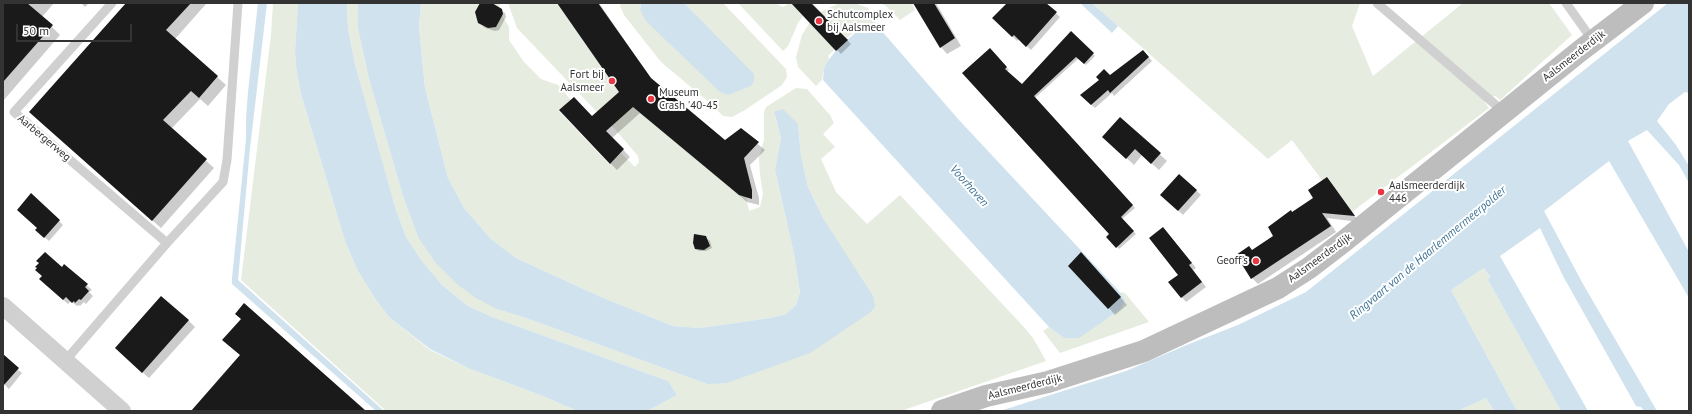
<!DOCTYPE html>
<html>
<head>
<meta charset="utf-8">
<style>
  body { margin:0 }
  #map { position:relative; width:1692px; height:414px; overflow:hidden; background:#fff; font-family:"PT Sans",sans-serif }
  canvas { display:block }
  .frame { position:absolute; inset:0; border:4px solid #333; pointer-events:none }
  .scale { position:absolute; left:16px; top:24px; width:116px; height:18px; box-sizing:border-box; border:2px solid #333; border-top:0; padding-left:5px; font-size:12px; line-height:14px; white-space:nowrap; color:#333; -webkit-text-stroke:3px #fff; paint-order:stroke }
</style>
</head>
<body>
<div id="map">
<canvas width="1692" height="414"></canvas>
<div class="frame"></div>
<div class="scale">50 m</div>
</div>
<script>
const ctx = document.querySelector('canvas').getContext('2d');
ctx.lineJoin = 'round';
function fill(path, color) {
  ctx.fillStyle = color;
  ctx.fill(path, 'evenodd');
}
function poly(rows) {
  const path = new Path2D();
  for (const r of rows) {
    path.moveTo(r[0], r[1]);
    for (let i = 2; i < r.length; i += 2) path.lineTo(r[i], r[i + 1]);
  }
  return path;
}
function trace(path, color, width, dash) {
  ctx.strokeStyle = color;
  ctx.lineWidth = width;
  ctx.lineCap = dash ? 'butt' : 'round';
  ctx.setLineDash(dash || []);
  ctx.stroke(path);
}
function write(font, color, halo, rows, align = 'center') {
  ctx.font = font + ' "PT Sans",sans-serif';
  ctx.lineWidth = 4;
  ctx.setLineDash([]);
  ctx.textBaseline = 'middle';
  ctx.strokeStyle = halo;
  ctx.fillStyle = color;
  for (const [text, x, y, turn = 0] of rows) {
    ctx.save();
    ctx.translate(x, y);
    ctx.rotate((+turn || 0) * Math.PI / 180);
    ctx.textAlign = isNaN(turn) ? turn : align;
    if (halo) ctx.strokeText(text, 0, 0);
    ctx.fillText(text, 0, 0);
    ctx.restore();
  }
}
fill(poly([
  [273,3,298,3,295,51,296,67,301,94,345,241,358,271,376,300,390,318,430,350,468,368,543,396,577,411,386,411,241,280,271,35],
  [347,3,358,3,358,29,369,79,403,196,418,237,497,309,529,319,707,384,863,280,839,245,823,218,808,187,801,156,798,124,774,113,781,138,775,170,794,254,800,292,796,305,786,314,770,318,700,328,673,326,601,297,516,258,491,239,464,208,448,178,425,88,419,27,421,3,500,3,496,26,498,26,497,24,502,15,509,27,509,40,524,62,541,79,558,85,571,100,559,111,609,164,621,153,635,167,639,162,638,156,614,128,611,126,633,107,739,195,746,196,749,211,760,207,763,194,760,175,759,157,764,140,764,112,766,107,796,88,807,89,830,115,834,123,823,134,835,147,821,159,836,192,867,224,900,195,1022,325,1033,338,1046,361,901,411,647,411,677,395,668,381,492,317,468,306,442,285,422,261,406,237,396,210,355,64,348,29],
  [508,3,557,3,619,92,597,112,517,28],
  [621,3,641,3,640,10,699,19,684,3,723,3,786,69,787,77,782,85,745,110,732,117,723,116,710,103,661,62,624,15,620,6],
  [738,3,775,3,783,7,788,4,793,4,803,16,798,23,788,46,783,51],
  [840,3,854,3,868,8,879,29,871,28,865,31,855,33,854,32,847,38,820,12],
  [880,3,912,3,915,10,900,20,886,6],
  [1092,3,1360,3,1352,26,1373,76,1463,3,1549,3,1572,35,1500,100,1495,96,1483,99,1489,108,1348,215,1292,140,1268,159],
  [810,22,835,49,828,56,829,58,824,69,822,80,816,86,798,67,796,57,802,35],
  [1484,268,1490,278,1488,280,1561,411,1517,411,1451,290],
  [1118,292,1125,293,1149,322,1060,353,1043,331,1049,327,1064,338,1108,318,1121,309,1125,300],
  [1486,398,1494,411,1460,410]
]), '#e6ecdf');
fill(poly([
  [258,3,267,3,250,148,238,280,384,411,376,411,232,284,232,278,246,139,246,119,248,92],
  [298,3,347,3,348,29,355,64,396,210,406,237,422,261,442,285,468,306,492,317,668,381,677,395,647,411,577,411,543,396,468,368,430,349,390,318,376,300,358,271,345,241,301,94,296,67,295,51],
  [358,3,421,3,419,27,425,88,448,178,464,208,491,239,516,258,601,297,673,326,700,328,770,318,786,314,796,305,800,292,794,254,775,170,781,138,774,112,783,109,798,124,801,156,808,187,823,218,873,296,875,306,871,312,810,353,727,383,707,384,529,319,497,309,476,298,457,284,436,263,418,237,403,196,369,79,358,29],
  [641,3,684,3,754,74,754,81,751,86,728,95,720,92,646,21,640,10],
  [1080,3,1092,3,1118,26,1112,33],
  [1668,3,1689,3,1689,93,1685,92,1669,104,1657,121,1676,145,1689,166,1689,183,1679,165,1647,130,1628,141,1689,252,1689,298,1609,161,1544,211,1583,284,1657,411,1644,411,1641,407,1636,406,1563,276,1540,228,1500,256,1588,411,1561,411,1488,280,1490,277,1484,268,1451,290,1517,411,1494,411,1486,398,1460,410,1461,411,1000,411,1126,371,1189,344,1238,325,1306,292],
  [872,28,880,29,959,120,1118,290,1125,300,1121,309,1079,338,1064,338,1049,327,823,80,824,69,827,62,838,48,855,33]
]), '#cfe2ee');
fill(poly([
  [3,3,54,3,42,17,60,35,3,101],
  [81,3,89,3,85,7],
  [127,3,205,3,206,4,175,39,226,85,208,106,200,99,171,129,214,168,161,228,39,121],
  [483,3,490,3,505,13,506,17,499,30,495,31,485,28,481,24],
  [558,3,599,3,652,80,725,141,741,130,765,150,750,165,759,198,759,205,747,202,640,113,612,138,630,157,617,170,610,163,593,117,620,92],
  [792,3,812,3,851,44,841,54],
  [914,3,936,3,961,46,947,54,941,47],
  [1008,3,1045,3,1060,17,1031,50,1019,39,1017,41,994,18],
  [1071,33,1095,56,1086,65,1079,58,1035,98,1135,208,1122,219,1136,234,1119,249,1108,237,1111,235,990,49,1009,70,1007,72,1022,85],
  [1147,55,1152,61,1114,96,1112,93,1095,108,1085,99,1110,76],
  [1120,118,1167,161,1159,170,1142,155,1134,165,1110,143],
  [1332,184,1359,222,1327,218,1336,232,1258,284,1252,278,1252,251,1274,237,1293,213],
  [1196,190,1201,195,1183,215,1166,199],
  [59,221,63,225,49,241,41,234],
  [1163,228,1196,268,1193,270,1206,287,1186,302,1170,283,1179,275],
  [703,236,710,241,712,248,706,251,699,251,696,249],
  [1088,260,1127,305,1115,315,1109,308],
  [64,265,92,290,89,292,93,296,86,304,84,302,80,306,79,305,77,306,71,301,68,304,45,284],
  [188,320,195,327,149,378,123,355],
  [3,358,22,373,9,389,3,383]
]), '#0003');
fill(poly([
  [3,3,27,3,53,25,3,82],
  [126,3,191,3,166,30,218,76,199,98,191,91,163,120,207,159,152,221,29,112],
  [480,3,492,3,502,9,503,14,496,27,488,28,478,23,475,12],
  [557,3,598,3,651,78,725,140,741,128,759,142,744,158,752,190,752,199,739,195,633,107,606,131,624,149,610,164,559,110,574,97,592,116,619,92],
  [791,3,811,3,848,40,836,51],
  [913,3,934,3,955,38,940,48],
  [1007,3,1046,3,1057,12,1026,47,1014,35,1012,37,992,18],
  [1071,31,1094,53,1084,64,1076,57,1034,96,1133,205,1121,217,1134,231,1116,248,1106,237,1109,234,962,73,990,48,1007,67,1005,69,1022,84],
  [1143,50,1149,57,1110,93,1108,90,1091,105,1080,95,1099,80,1096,77,1104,69,1110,75],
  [1120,117,1161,153,1151,164,1135,149,1126,159,1102,137],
  [1179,174,1197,190,1178,211,1160,195],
  [1327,177,1355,216,1322,213,1331,226,1251,279,1236,255,1249,246,1252,250,1273,236,1268,227,1291,210,1292,212,1313,198,1308,190],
  [31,193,60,220,44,238,35,230,37,228,17,210],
  [1163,227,1192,263,1189,265,1202,282,1181,298,1168,282,1178,275,1149,238],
  [694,234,706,236,710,246,704,250,695,249,693,243],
  [45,252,62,267,64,264,88,284,85,287,89,291,81,300,79,299,75,303,74,301,72,303,66,297,63,300,39,279,42,276,35,270,37,268,35,267,39,263,36,261],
  [1081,252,1121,297,1108,309,1068,266],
  [161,296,189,320,142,373,115,348],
  [244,303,366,411,191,411,240,355,222,340,241,319,235,314],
  [3,354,19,368,3,386]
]), '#1a1a1a');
trace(poly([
  [112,3,14,112,167,243],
  [1377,3,1504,112],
  [1566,3,1593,41],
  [65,361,167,243,223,182,227,160,238,3]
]), '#d0d0d0', 9);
trace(poly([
  [3,306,122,411]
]), '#d0d0d0', 18);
trace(poly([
  [942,411,986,396,1048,382,1144,351,1278,288,1309,268,1343,242,1580,51,1643,3]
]), '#bdbdbd', 22);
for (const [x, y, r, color] of [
  [819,21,4,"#e63946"],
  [612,81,4,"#e63946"],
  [651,99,4,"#e63946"],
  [1381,192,4,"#e63946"],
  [1256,261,4,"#e63946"]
]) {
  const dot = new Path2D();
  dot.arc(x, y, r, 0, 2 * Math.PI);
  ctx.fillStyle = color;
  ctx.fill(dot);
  trace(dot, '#fff', 1.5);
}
write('11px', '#333', '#fff', [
  ["Schutcomplex",827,15],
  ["bij Aalsmeer",827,28],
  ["Fort bij",604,75,"right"],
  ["Aalsmeer",604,88,"right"],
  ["Museum",659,93],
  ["Crash '40-45",659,106],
  ["Aalsmeerderdijk",1389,186],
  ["446",1389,199],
  ["Geoff's",1248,261,"right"]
], 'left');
write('11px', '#333', '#fff', [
  ["Aalsmeerderdijk",1574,56,-38],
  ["Aarbergerweg",44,138,40],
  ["Aalsmeerderdijk",1320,258,-36],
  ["Aalsmeerderdijk",1025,387,-14]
]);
write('italic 12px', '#3f7597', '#fff', [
  ["Voorhaven",969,186,48],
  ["Ringvaart van de Haarlemmermeerpolder",1428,253,-40]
]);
</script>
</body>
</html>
